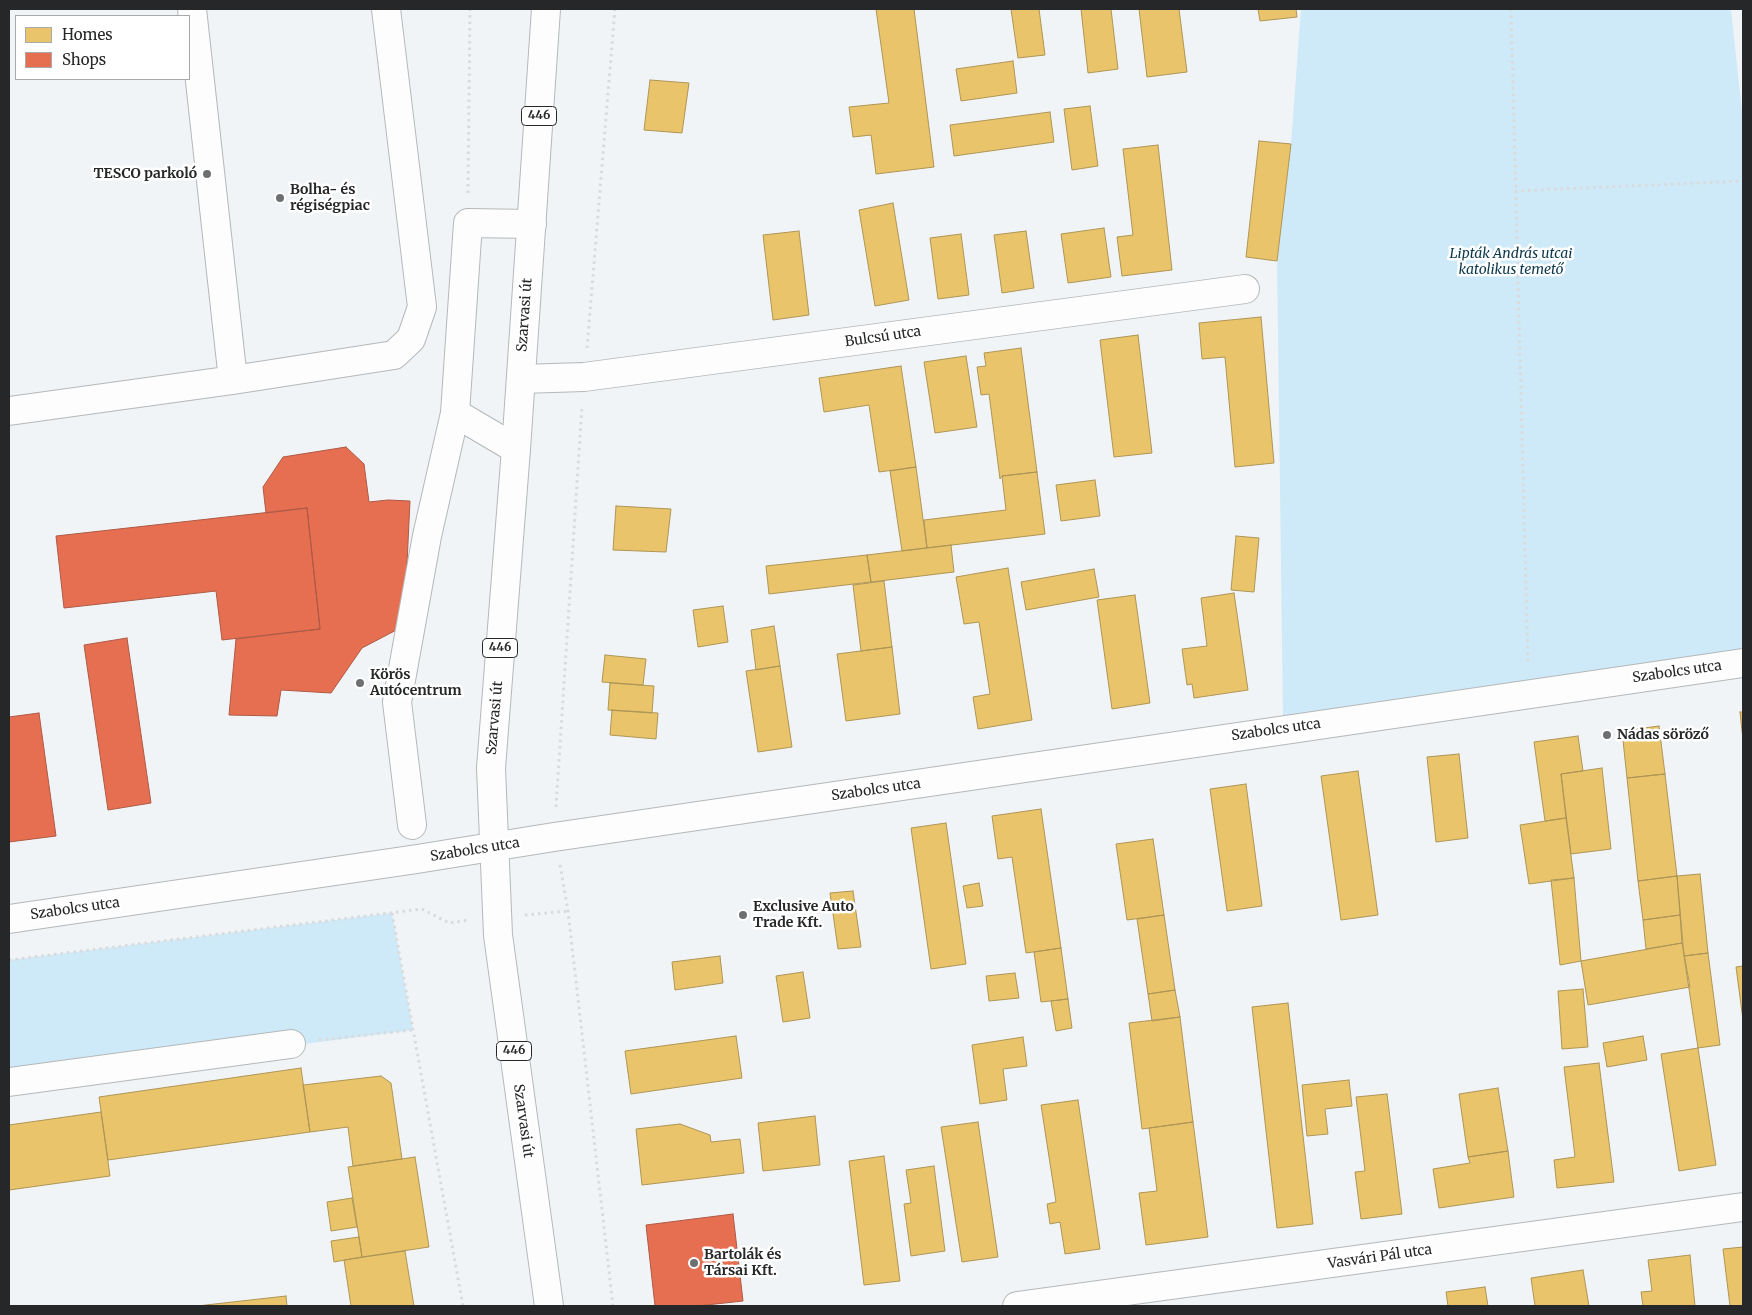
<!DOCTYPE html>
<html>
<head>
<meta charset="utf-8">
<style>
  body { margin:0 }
  #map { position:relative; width:1752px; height:1315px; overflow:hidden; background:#f1f4f6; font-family:Merriweather,serif }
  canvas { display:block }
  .frame { position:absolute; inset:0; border:10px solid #262728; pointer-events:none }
  .legend { position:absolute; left:15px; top:15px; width:175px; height:65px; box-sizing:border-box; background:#fff; border:1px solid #a8a9a9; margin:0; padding:6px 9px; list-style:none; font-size:15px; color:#262728 }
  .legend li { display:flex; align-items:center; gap:10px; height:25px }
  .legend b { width:25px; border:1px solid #a8a9a9 }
</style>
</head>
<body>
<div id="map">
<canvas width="1752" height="1315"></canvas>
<div class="frame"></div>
<ul class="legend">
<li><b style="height:14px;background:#e9c46a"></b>Homes</li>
<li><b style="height:14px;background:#e76f51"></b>Shops</li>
</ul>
</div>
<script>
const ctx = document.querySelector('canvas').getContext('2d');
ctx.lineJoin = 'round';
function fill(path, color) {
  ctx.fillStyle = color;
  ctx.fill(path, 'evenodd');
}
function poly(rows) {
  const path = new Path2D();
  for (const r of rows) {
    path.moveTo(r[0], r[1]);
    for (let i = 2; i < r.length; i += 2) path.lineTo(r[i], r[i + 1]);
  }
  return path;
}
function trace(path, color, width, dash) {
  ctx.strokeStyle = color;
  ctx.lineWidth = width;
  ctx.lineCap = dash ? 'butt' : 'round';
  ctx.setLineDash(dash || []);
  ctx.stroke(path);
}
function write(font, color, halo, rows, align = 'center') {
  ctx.font = font + ' Merriweather,serif';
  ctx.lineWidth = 5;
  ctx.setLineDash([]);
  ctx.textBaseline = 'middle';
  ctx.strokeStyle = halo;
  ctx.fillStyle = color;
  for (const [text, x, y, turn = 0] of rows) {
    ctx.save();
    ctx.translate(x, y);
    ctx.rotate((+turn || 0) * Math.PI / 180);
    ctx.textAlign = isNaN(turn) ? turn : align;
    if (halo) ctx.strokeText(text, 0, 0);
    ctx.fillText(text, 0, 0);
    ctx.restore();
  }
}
fill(poly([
  [1301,9,1731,9,1743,121,1743,663,1283,720,1277,261,1291,144],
  [392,913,413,1030,9,1082,9,960]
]), '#ceeaf8');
const homes = poly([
  [876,9,914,9,934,167,876,174,871,135,853,137,849,107,889,103,876,9],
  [1011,9,1039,9,1045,55,1018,58,1011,9],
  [1081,9,1111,9,1118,69,1088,73,1081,9],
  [1139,9,1179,9,1187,72,1147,77,1139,9],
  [1258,9,1296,9,1297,17,1260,21,1258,9],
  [1013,61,1017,93,961,101,956,69,1013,61],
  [650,80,689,83,682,133,644,130,650,80],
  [1090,106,1098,166,1072,170,1064,109,1090,106],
  [1050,112,1054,142,954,156,950,125,1050,112],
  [1259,141,1291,144,1277,261,1246,257,1259,141],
  [1158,145,1172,270,1122,276,1117,237,1133,235,1123,149,1158,145],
  [893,203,909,300,875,306,859,210,893,203],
  [1104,228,1111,277,1068,283,1061,234,1104,228],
  [799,231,809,315,773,320,763,235,799,231],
  [1026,231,1034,288,1002,293,994,235,1026,231],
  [961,234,969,295,938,299,930,238,961,234],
  [1261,317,1274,463,1235,467,1225,357,1202,359,1199,323,1261,317],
  [1138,335,1152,453,1114,457,1100,340,1138,335],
  [1021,348,1037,472,1002,476,1000,479,989,394,981,395,977,367,986,366,984,353,1021,348],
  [966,356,977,427,935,433,924,362,966,356],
  [901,366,916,467,879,472,869,405,824,412,819,378,901,366],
  [916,467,927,548,902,551,890,471,916,467],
  [1037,472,1045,534,927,548,924,520,1006,510,1002,476,1037,472],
  [1095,480,1100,516,1061,521,1056,485,1095,480],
  [616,506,671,509,666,552,613,550,616,506],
  [1236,536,1259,538,1254,592,1231,590,1236,536],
  [951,545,954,572,871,582,867,555,951,545],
  [867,555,871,582,769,594,766,566,867,555],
  [1008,568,1032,720,978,729,973,697,990,694,979,622,964,624,956,577,1008,568],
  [1094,569,1099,597,1026,610,1021,582,1094,569],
  [884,581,892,647,861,651,853,585,884,581],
  [1234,593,1248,690,1194,698,1192,684,1187,685,1182,649,1207,646,1201,598,1234,593],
  [1135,595,1150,703,1112,709,1097,600,1135,595],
  [723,606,728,642,698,647,693,610,723,606],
  [774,626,780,666,756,670,751,630,774,626],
  [892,647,900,714,846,721,837,654,892,647],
  [605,655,646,659,643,685,602,682,605,655],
  [780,666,792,747,758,752,746,671,780,666],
  [610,683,654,686,652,713,608,710,610,683],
  [612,710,658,713,656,739,610,735,612,710],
  [1740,712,1743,712,1743,740,1740,712],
  [1659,726,1665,774,1627,778,1622,731,1659,726],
  [1578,736,1583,771,1561,774,1566,818,1545,821,1534,742,1578,736],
  [1459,754,1468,838,1436,842,1427,757,1459,754],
  [1602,768,1611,849,1571,854,1561,774,1602,768],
  [1358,771,1378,915,1341,920,1321,776,1358,771],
  [1665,774,1677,876,1638,881,1627,778,1665,774],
  [1246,784,1262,906,1227,911,1210,789,1246,784],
  [1041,809,1061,948,1026,953,1012,857,998,859,992,816,1041,809],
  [1566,818,1574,878,1529,884,1520,825,1566,818],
  [946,823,966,964,931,969,911,828,946,823],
  [1153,839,1164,915,1127,920,1116,844,1153,839],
  [1700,874,1708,953,1684,956,1677,876,1700,874],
  [1677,876,1680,915,1643,920,1638,881,1677,876],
  [1574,878,1581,961,1560,965,1551,880,1574,878],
  [979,883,983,906,967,908,963,886,979,883],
  [853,891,861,947,838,949,830,893,853,891],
  [1164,915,1175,990,1148,994,1137,919,1164,915],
  [1680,915,1682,943,1646,949,1643,920,1680,915],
  [1682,943,1690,987,1588,1005,1581,961,1682,943],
  [1061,948,1068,999,1041,1002,1034,952,1061,948],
  [1708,953,1720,1045,1698,1048,1684,956,1708,953],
  [720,956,723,983,675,990,672,962,720,956],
  [1743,966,1743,1020,1736,967,1743,966],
  [803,972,810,1018,783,1022,776,976,803,972],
  [1015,973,1019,998,989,1001,986,976,1015,973],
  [1583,989,1588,1047,1562,1049,1558,991,1583,989],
  [1175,990,1180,1017,1152,1021,1148,994,1175,990],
  [1068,999,1072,1028,1056,1031,1051,1001,1068,999],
  [1288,1003,1313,1224,1277,1228,1252,1007,1288,1003],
  [1180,1017,1193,1122,1142,1129,1129,1023,1180,1017],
  [736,1036,742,1078,631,1094,625,1051,736,1036],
  [1643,1036,1647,1060,1607,1067,1603,1043,1643,1036],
  [1023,1037,1027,1066,1003,1069,1007,1100,980,1104,972,1045,1023,1037],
  [1698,1048,1716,1165,1679,1171,1661,1054,1698,1048],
  [1599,1063,1614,1182,1557,1188,1554,1160,1575,1157,1564,1067,1599,1063],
  [301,1068,310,1132,108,1160,99,1097,301,1068],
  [381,1076,391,1083,402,1159,353,1166,348,1127,310,1132,303,1085,381,1076],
  [1349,1080,1352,1106,1325,1109,1328,1134,1307,1136,1302,1085,1349,1080],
  [1498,1088,1508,1151,1468,1157,1459,1094,1498,1088],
  [1387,1094,1402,1214,1361,1219,1355,1172,1365,1171,1356,1097,1387,1094],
  [1078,1100,1100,1249,1065,1254,1060,1222,1050,1224,1047,1204,1056,1202,1041,1105,1078,1100],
  [101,1112,110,1176,9,1190,9,1125,101,1112],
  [815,1116,820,1165,763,1171,758,1123,815,1116],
  [978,1122,998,1257,962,1262,941,1127,978,1122],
  [1193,1122,1208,1237,1146,1245,1139,1193,1157,1191,1149,1128,1193,1122],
  [680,1124,710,1135,711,1142,740,1139,744,1173,642,1185,636,1129,680,1124],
  [1508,1151,1514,1197,1439,1208,1433,1169,1470,1163,1468,1157,1508,1151],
  [884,1156,900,1281,864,1285,849,1161,884,1156],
  [415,1157,429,1247,362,1257,348,1167,415,1157],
  [934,1166,945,1251,911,1256,904,1204,911,1203,906,1170,934,1166],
  [352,1198,357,1227,331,1231,327,1202,352,1198],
  [359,1237,362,1257,334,1262,331,1241,359,1237],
  [1743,1247,1743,1306,1730,1306,1723,1249,1743,1247],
  [405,1251,414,1306,351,1306,344,1260,405,1251],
  [1690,1255,1695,1306,1643,1306,1641,1292,1652,1291,1648,1260,1690,1255],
  [1583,1270,1589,1306,1535,1306,1531,1278,1583,1270],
  [1485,1287,1488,1306,1448,1306,1446,1292,1485,1287],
  [286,1296,287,1306,197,1306,286,1296]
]);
fill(homes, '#e9c46a');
trace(homes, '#ae9556', 1);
const shops = poly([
  [346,447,364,464,369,502,388,500,410,501,404,626,362,648,331,693,281,690,277,716,229,715,236,639,320,629,307,508,266,513,263,487,283,457,346,447],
  [307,508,320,629,222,640,216,591,64,608,56,536,307,508],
  [127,638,151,803,108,810,84,645,127,638],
  [39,713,56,836,9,842,9,717,39,713],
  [733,1214,743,1301,697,1306,655,1306,646,1225,733,1214]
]);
fill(shops, '#e76f51');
trace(shops, '#ad5945', 1);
const minor = poly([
  [521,379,584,377,1245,289],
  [233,380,394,355,411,339,422,307,386,9],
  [9,411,233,380,192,9],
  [516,449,455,413,468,223,532,224],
  [412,825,397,702,427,536,455,413],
  [9,919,417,859,554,837,1743,663],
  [9,1082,291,1044],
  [1017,1306,1743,1207]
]);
const major = poly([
  [546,9,516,449,491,768,498,935,549,1306]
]);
trace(minor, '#b5b8b9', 30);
trace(major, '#b5b8b9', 30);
trace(poly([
  [1511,9,1528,665],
  [1515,191,1743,181],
  [468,193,470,9],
  [587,348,615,9],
  [556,807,582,407],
  [560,865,568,911,613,1306],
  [392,913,463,1306],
  [525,915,568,911],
  [9,960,422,909,449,923,469,920],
  [319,1040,413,1030]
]), '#dadadb', 3, [2.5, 4]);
trace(minor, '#fdfdfe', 28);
trace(major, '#fdfdfe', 28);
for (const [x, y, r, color] of [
  [207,174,5,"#6d6f70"],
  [280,198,5,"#6d6f70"],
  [360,683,5,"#6d6f70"],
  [1607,735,5,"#6d6f70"],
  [743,915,5,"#6d6f70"],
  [694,1263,5,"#6d6f70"]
]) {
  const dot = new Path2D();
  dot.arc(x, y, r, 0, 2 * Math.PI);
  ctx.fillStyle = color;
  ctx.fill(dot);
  trace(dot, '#fff', 2);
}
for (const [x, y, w] of [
  [539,116,35],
  [500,648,35],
  [514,1051,35]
]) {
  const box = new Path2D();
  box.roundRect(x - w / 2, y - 9.5, w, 19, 4);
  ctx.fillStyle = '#fff';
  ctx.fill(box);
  trace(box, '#262728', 1);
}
write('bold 12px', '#262728', null, [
  ["446",539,116],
  ["446",500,648],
  ["446",514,1051]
]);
write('bold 14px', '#262728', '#fff', [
  ["TESCO parkoló",197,174,"right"],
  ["Bolha- és",290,190],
  ["régiségpiac",290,206],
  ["Körös",370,675],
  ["Autócentrum",370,691],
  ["Nádas söröző",1617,735],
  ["Exclusive Auto",753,907],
  ["Trade Kft.",753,923],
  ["Bartolák és",704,1255],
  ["Társai Kft.",704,1271]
], 'left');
write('italic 14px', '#0c384b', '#fff', [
  ["Lipták András utcai",1511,254],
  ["katolikus temető",1511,270]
]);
write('14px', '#262728', '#fff', [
  ["Szarvasi út",525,315,-86],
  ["Bulcsú utca",883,337,-8],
  ["Szabolcs utca",1677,672,-8],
  ["Szarvasi út",495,718,-85],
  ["Szabolcs utca",1276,730,-8],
  ["Szabolcs utca",876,790,-8],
  ["Szabolcs utca",475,850,-9],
  ["Szabolcs utca",75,909,-8],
  ["Szarvasi út",523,1121,82],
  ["Vasvári Pál utca",1380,1257,-8]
]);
</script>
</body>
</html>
